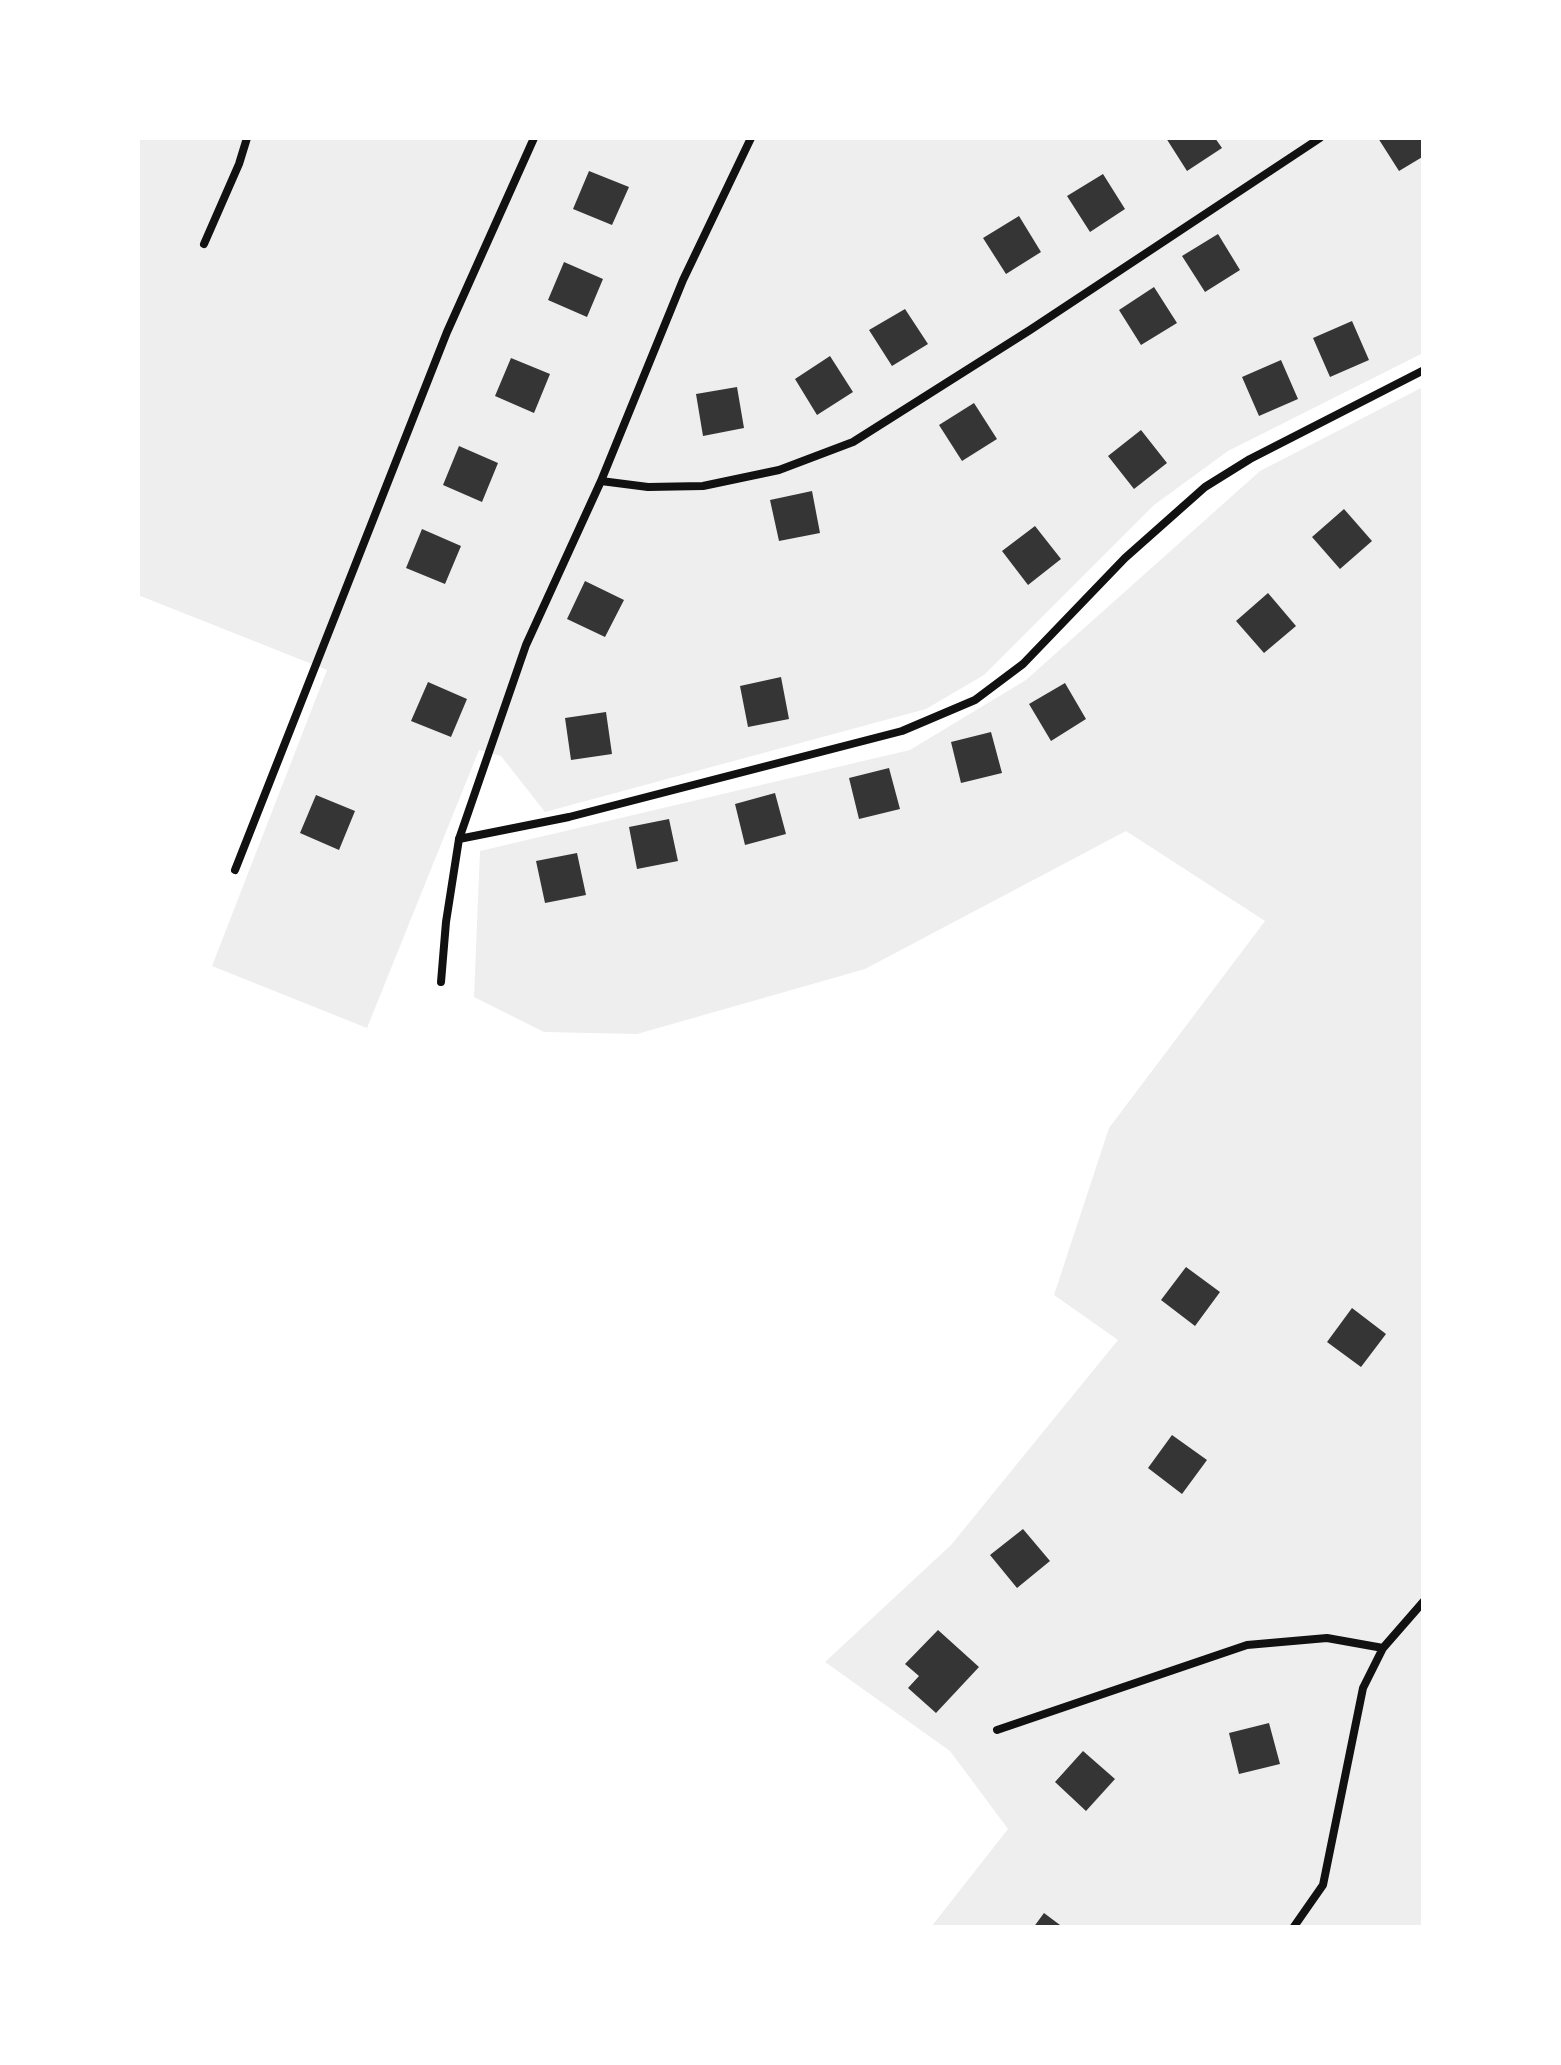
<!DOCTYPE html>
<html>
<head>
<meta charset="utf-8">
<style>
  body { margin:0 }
  #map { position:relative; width:1561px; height:2065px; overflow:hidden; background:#fff; font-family:"Sofia Sans Condensed",sans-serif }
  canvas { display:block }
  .frame { position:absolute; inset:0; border:140px solid #fff; pointer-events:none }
</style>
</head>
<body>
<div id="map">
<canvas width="1561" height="2065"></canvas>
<div class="frame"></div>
</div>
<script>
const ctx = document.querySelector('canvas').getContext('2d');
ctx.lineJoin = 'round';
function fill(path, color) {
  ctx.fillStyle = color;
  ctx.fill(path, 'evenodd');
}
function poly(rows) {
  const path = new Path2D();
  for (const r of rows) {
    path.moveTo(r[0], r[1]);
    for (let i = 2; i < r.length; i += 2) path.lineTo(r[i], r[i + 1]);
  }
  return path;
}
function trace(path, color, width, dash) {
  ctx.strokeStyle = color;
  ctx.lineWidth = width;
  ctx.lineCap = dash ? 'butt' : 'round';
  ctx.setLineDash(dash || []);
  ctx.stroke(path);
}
fill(poly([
  [138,138,1423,138,1423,353,1228,451,1154,505,984,675,926,709,545,812,501,756,479,750,367,1028,212,966,327,670,138,595],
  [1423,387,1423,1927,931,1927,1008,1829,950,1751,825,1662,951,1545,1118,1340,1054,1295,1109,1128,1265,921,1126,831,865,969,637,1034,544,1032,474,997,480,851,910,750,1026,680,1260,471]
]), '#eee');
fill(poly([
  [1166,138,1215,138,1222,148,1187,171],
  [1378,138,1424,138,1424,156,1399,171],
  [589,171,629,187,612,225,573,209],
  [1103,174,1125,209,1090,232,1067,196],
  [1019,216,1041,252,1006,274,983,238],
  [1218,234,1240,270,1205,292,1182,256],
  [564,262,603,279,587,317,548,300],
  [1154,287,1177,323,1141,345,1119,310],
  [905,309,928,344,892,366,869,330],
  [1352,321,1369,360,1330,377,1313,338],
  [830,356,853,392,817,415,795,379],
  [511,358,550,374,534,413,495,396],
  [1281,360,1298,399,1259,416,1242,377],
  [737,387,744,428,703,436,696,394],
  [974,403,997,439,962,461,939,425],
  [1141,430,1167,463,1134,489,1108,456],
  [459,446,498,463,482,502,443,485],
  [812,491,820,533,779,541,770,500],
  [1344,509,1372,541,1340,569,1312,537],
  [1035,526,1061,559,1028,585,1002,551],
  [422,529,461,546,445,584,406,568],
  [585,581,624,600,605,637,567,619],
  [1268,593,1296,626,1264,653,1236,621],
  [781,677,789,719,748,727,740,686],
  [428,682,467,699,451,737,411,721],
  [1065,683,1086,719,1051,741,1029,704],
  [606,712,612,754,571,760,565,718],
  [991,732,1002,773,961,783,951,742],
  [889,768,900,809,859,819,849,778],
  [775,793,786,834,745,845,735,804],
  [316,795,355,811,339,850,300,833],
  [669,819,678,861,637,869,629,827],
  [577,853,586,895,545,903,536,861],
  [1186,1267,1220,1292,1195,1326,1161,1300],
  [1352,1308,1386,1334,1361,1367,1327,1342],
  [1172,1435,1207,1460,1182,1494,1148,1468],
  [1023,1529,1050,1561,1017,1588,990,1555],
  [938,1630,979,1667,936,1713,908,1688,919,1676,905,1664],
  [1269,1723,1280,1764,1239,1774,1229,1733],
  [1083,1751,1115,1779,1086,1811,1055,1782],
  [1044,1913,1064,1928,1033,1928]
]), '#353535');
trace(poly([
  [204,244,239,164,247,138],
  [601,481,648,487,703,486,779,470,853,442,1030,330,1320,138],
  [459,839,569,817,902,731,975,700,1023,664,1125,558,1205,487,1250,459,1424,370],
  [235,870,447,332,534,138],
  [441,982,446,922,459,839,526,645,601,481,683,280,751,138],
  [997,1730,1247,1645,1327,1638,1383,1648],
  [1293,1928,1323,1885,1363,1688,1383,1648,1424,1601]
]), '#111', 8);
</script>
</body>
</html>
